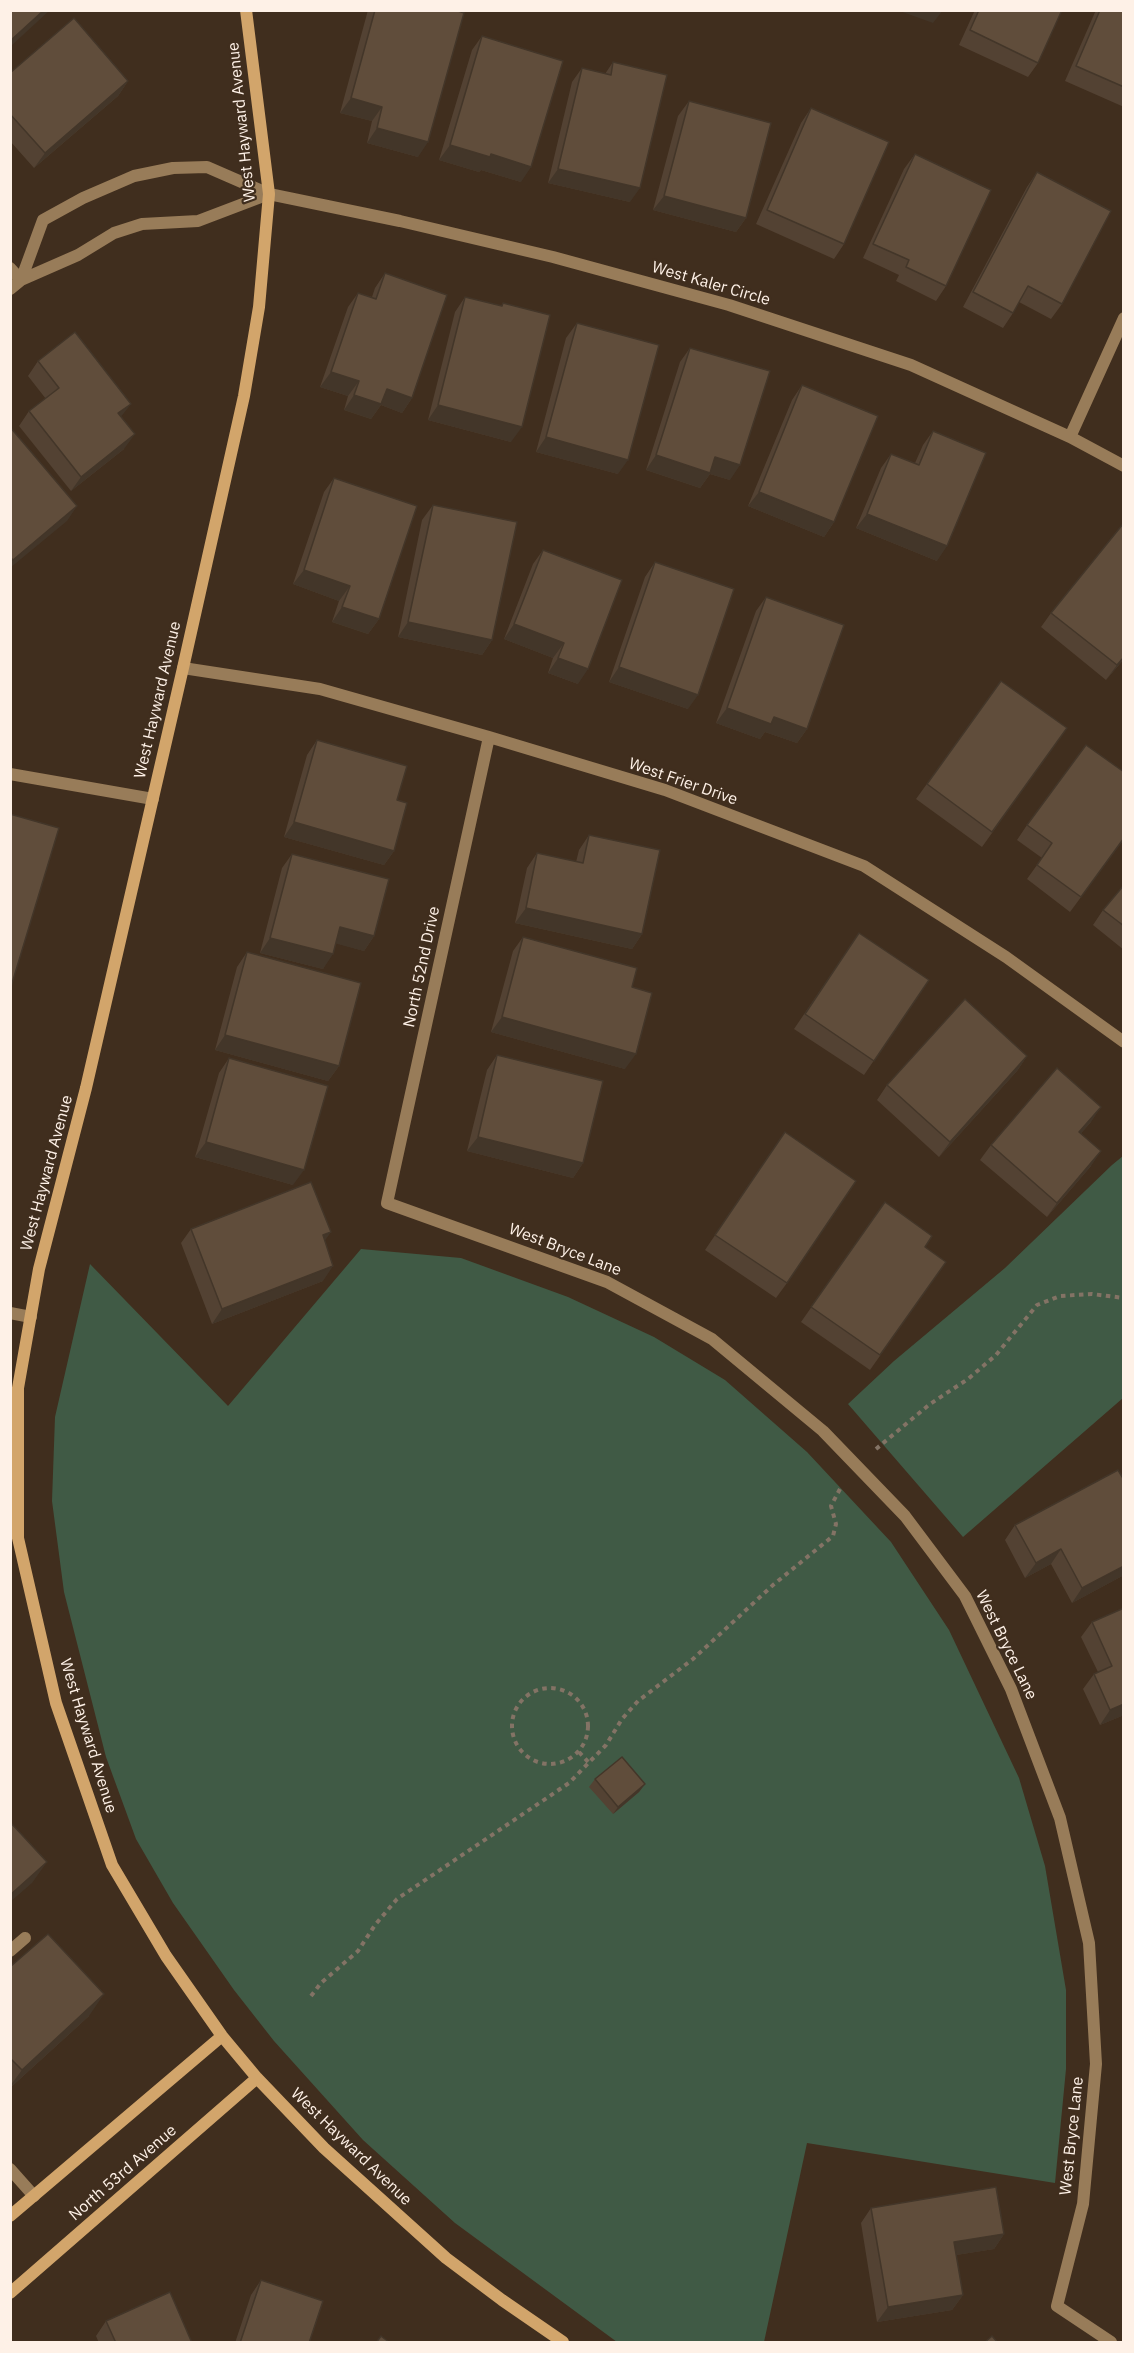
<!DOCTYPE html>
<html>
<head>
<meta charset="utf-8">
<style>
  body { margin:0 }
  #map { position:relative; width:1134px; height:2353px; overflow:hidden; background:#402e1e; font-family:"IBM Plex Sans",sans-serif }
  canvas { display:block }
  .frame { position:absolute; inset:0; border:12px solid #fef1e7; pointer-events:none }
</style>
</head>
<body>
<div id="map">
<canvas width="1134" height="2353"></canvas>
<div class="frame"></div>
</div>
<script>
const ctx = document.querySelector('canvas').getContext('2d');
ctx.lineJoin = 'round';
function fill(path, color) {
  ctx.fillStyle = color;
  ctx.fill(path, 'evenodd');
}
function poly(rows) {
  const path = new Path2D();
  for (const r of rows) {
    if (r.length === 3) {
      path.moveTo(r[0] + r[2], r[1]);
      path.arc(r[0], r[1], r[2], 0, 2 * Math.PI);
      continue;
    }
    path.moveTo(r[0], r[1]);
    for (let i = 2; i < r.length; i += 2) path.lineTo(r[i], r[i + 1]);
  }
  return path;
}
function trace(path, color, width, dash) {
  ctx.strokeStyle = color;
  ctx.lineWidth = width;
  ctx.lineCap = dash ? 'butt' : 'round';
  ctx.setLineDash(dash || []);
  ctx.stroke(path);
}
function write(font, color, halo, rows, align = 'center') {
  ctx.font = font + ' "IBM Plex Sans",sans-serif';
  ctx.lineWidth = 4.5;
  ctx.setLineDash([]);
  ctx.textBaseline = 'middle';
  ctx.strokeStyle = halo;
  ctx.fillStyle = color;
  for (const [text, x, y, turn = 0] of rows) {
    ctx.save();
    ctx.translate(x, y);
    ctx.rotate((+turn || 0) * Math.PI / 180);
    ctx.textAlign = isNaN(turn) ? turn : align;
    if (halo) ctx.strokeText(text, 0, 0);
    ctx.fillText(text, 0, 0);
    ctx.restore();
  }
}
fill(poly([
  [1123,1156,1123,1398,963,1537,848,1404,894,1361,1005,1268,1112,1165],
  [361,1249,461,1258,568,1297,654,1337,725,1380,807,1452,891,1542,949,1630,1019,1778,1045,1866,1066,1990,1066,2069,1055,2183,807,2143,764,2342,617,2342,455,2223,363,2140,274,2041,234,1990,173,1903,136,1839,106,1757,64,1592,52,1501,55,1417,90,1264,228,1406]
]), '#405a45');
trace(poly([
  [876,1449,930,1404,968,1379,996,1355,1037,1305,1060,1296,1092,1294,1124,1298],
  [550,1726,38],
  [579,1752,590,1764],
  [311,1996,321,1983,358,1951,375,1925,397,1899,569,1783,606,1745,622,1719,638,1701,693,1659,773,1585,833,1536,836,1524,831,1506,841,1487]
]), '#837365', 4, [4.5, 4.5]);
trace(poly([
  [10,268,21,280],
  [21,280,43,220,83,198,134,176,173,168,207,167,269,194,400,221,553,257,729,305,911,365,1070,437,1124,466],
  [10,289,21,280,78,255,114,233,142,224,198,221,269,194],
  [1070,437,1124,318],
  [183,668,320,689,489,737,665,790,864,866,1006,957,1124,1042],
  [489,737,387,1203,607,1282,712,1339,823,1431,905,1516,965,1596,1011,1689,1060,1818,1089,1943,1096,2064,1083,2204,1057,2306,1111,2342],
  [10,774,153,799],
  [10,1313,31,1317],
  [10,1951,25,1938],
  [10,2169,34,2196]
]), '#987c59', 12);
trace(poly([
  [246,10,269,194,259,307,244,396,183,668,86,1088,39,1269,18,1388,18,1538,56,1703,112,1865,166,1956,222,2036,257,2078,324,2148,446,2258,502,2300,563,2342],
  [10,2216,222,2036],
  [10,2293,257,2078]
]), '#d2a56b', 12);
fill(poly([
  [368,10,455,10,418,157,367,143,372,121,340,113],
  [975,10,1062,10,1038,63,1028,77,959,45],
  [1096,10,1124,10,1124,107,1065,81],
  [482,36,521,182,481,170,479,172,439,160,472,50],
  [613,62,630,202,548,183,572,82,582,68,605,74],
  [10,73,128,81,118,96,34,168,10,141],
  [689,101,746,218,736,232,653,210,678,116],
  [811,108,844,244,834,259,756,224,801,123],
  [915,154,946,286,936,301,896,281,899,275,863,258,904,169],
  [1037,172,1062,304,1051,319,1019,302,1013,313,1003,328,963,307,1027,187],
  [385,273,412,398,402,413,381,405,371,419,344,410,348,396,320,387,348,307,358,293,372,297,375,288],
  [465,297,501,306,503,303,511,442,428,420,455,312],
  [577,323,618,474,536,452,566,338],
  [690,348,730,480,710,474,700,488,646,470,680,362],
  [38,361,121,417,124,449,71,491,19,426,29,411,46,399,28,376],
  [802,385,834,522,824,537,748,506,792,400],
  [933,431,937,561,856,528,881,468,891,454,915,463,923,445],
  [334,478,379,619,368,634,332,622,339,601,293,584,324,492],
  [433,505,492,640,482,655,398,637,422,520],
  [543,550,578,684,548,673,553,658,504,639,533,564],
  [655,562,688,709,609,682,645,577],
  [766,597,807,729,797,743,765,732,760,739,716,723,756,611],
  [1051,613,1124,659,1106,680,1041,627],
  [1001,681,1067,728,982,847,916,799],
  [317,740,397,800,394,851,384,865,284,837,307,755],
  [1027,825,1124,839,1070,912,1027,879,1042,858,1017,840],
  [589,835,642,934,632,949,515,923,527,868,537,853,576,862,579,850],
  [292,854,374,936,364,951,336,943,323,969,260,953,282,868],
  [1124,885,1124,950,1093,925,1103,910],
  [859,933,929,980,864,1075,794,1029],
  [523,937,632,987,625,1069,491,1032,513,951],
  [247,952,339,1066,328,1081,215,1050,237,967],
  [497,1055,583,1163,573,1178,467,1151,487,1070],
  [1027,1056,1017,1071,939,1157,877,1100,887,1085],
  [229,1058,293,1185,195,1157,219,1073],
  [1091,1122,1081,1133,1091,1166,1047,1217,980,1160,991,1145],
  [785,1132,787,1283,776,1298,705,1250],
  [885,1202,925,1247,946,1262,870,1370,801,1322],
  [191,1229,325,1240,323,1281,212,1324,181,1243],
  [1015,1525,1124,1575,1072,1603,1051,1564,1025,1578,1005,1540],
  [1124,1608,1124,1715,1100,1725,1083,1689,1094,1674,1098,1672,1081,1637,1092,1622],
  [595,1779,645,1784,639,1792,613,1814,589,1787],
  [10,1967,89,2016,10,2088],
  [871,2208,1004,2234,994,2249,956,2255,963,2295,952,2310,877,2322,861,2223],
  [261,2280,309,2343,235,2343,251,2295],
  [106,2321,192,2343,99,2343,96,2336]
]), '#534233');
fill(poly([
  [44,10,50,10,10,47,10,41],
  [897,10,943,10,933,23],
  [128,81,118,96,34,168,45,153],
  [351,98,382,107,372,121,340,113],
  [377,128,428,142,418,157,367,143],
  [450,145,491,154,531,167,521,182,481,170,479,172,439,160],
  [558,169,640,188,630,202,548,183],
  [664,196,746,218,736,232,653,210],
  [331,372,359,381,348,396,320,387],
  [387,389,412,398,402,413,381,405,371,419,344,410,354,395],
  [131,404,120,418,118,413],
  [438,405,522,427,511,442,428,420],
  [135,434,124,449,71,491,81,477],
  [546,437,628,460,618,474,536,452],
  [656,455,715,457,740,465,730,480,710,474,700,488,646,470],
  [759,492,834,522,824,537,748,506],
  [77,506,67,521,10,568,10,563,13,560],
  [867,514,947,546,937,561,856,528],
  [304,570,350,586,339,601,293,584],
  [342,607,379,619,368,634,332,622],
  [408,622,492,640,482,655,398,637],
  [514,624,564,643,553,658,504,639],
  [1124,657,1124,659,1106,680,1117,665],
  [558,658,588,669,578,684,548,673],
  [619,667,698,695,688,709,609,682],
  [727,708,774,717,807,729,797,743,765,732,760,739,716,723],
  [294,822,394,851,384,865,284,837],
  [526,908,642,934,632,949,515,923],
  [340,927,374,936,364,951,330,942],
  [270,938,333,954,323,969,260,953],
  [502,1017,636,1054,625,1069,491,1032],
  [225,1035,339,1066,328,1081,215,1050],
  [1027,1056,1017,1071,939,1157,950,1142],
  [1101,1107,1091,1122,1069,1147,1079,1132],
  [478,1137,583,1163,573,1178,467,1151],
  [206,1142,304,1170,293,1185,195,1157],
  [1101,1151,1091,1166,1047,1217,1057,1203],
  [331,1232,321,1246,323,1235],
  [333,1266,323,1281,212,1324,222,1309],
  [1061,1549,1051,1564,1025,1578,1036,1563],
  [1124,1566,1124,1575,1072,1603,1082,1588],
  [1124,1704,1124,1715,1100,1725,1110,1710],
  [645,1784,639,1792,613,1814,618,1807],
  [47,1862,32,1883,10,1902,10,1895],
  [104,1994,89,2016,10,2088,10,2086,22,2070],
  [1004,2234,994,2249,944,2257,954,2242],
  [963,2295,952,2310,877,2322,888,2307]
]), '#433629');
const building = poly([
  [10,10,44,10,10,41,10,10],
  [375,10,455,10,464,13,428,142,377,128,382,107,351,98,375,10],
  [979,10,1062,10,1038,63,970,30,979,10],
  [1100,10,1124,10,1124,87,1076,66,1100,10],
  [74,18,128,81,45,153,10,114,10,73,74,18],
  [482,36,563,61,531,167,491,154,490,157,450,145,482,36],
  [613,62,667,75,640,188,558,169,582,68,611,75,613,62],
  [689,101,771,123,746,218,664,196,689,101],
  [811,108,889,142,844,244,767,210,811,108],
  [915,154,991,190,946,286,906,267,909,260,873,244,915,154],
  [1037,172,1111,211,1062,304,1028,286,1013,313,973,292,1037,172],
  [385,273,447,295,412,398,387,389,381,404,354,395,359,381,331,372,358,293,376,299,385,273],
  [465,297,502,306,503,303,550,315,522,427,438,405,465,297],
  [577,323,659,345,628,460,546,437,577,323],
  [75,332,131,404,118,413,135,434,81,477,29,411,59,388,38,361,75,332],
  [690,348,770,371,740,465,715,457,710,473,656,455,690,348],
  [802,385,878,416,834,522,759,492,802,385],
  [10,427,77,506,13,560,10,557,10,427],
  [933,431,986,453,947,546,867,514,891,454,919,465,933,431],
  [334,478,417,506,379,619,342,607,350,586,304,570,334,478],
  [433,505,517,522,492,640,408,622,433,505],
  [1123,524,1124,657,1117,665,1051,613,1123,524],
  [543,550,622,580,588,669,558,658,564,643,514,624,543,550],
  [655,562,734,589,698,695,619,667,655,562],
  [766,597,844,625,807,729,774,717,771,724,727,708,766,597],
  [1001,681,1067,728,992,832,927,784,1001,681],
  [317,740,407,766,397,800,407,803,394,851,294,822,317,740],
  [1086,745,1124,772,1124,838,1081,897,1037,865,1052,843,1027,825,1086,745],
  [10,814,59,828,10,990,10,814],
  [589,835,660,850,642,934,526,908,537,853,583,863,589,835],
  [292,854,389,879,374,936,340,927,333,954,270,938,292,854],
  [1124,885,1124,926,1103,910,1124,885],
  [859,933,929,980,874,1061,805,1014,859,933],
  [523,937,637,968,632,987,652,993,636,1054,502,1017,523,937],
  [247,952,361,983,339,1066,225,1035,247,952],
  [965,999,1027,1056,950,1142,887,1085,965,999],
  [497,1055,603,1081,583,1163,478,1137,497,1055],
  [229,1058,328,1086,304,1170,206,1142,229,1058],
  [1057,1068,1101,1107,1079,1132,1101,1151,1057,1203,991,1145,1057,1068],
  [785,1132,856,1181,787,1283,715,1235,785,1132],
  [311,1182,331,1232,323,1235,333,1266,222,1309,191,1229,311,1182],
  [885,1202,932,1236,925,1247,946,1262,880,1355,811,1307,885,1202],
  [1118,1470,1124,1480,1124,1566,1082,1588,1061,1549,1036,1563,1015,1525,1118,1470],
  [1124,1608,1124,1704,1110,1710,1094,1674,1112,1666,1092,1622,1124,1608],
  [622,1757,645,1784,618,1807,595,1779,622,1757],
  [10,1822,47,1862,10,1895,10,1822],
  [48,1934,104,1994,22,2070,10,2058,10,1967,48,1934],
  [996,2187,1004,2234,954,2242,963,2295,888,2307,871,2208,996,2187],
  [261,2280,323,2301,309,2343,240,2343,261,2280],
  [170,2292,192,2343,116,2343,106,2321,170,2292],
  [381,2336,390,2343,376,2343,381,2336],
  [992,2336,998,2343,984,2343,992,2336]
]);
fill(building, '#604d3b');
trace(building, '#433629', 1.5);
write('16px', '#fef1e7', '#402e1e', [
  ["West Hayward Avenue",242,122,-96],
  ["West Kaler Circle",711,284,16],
  ["West Hayward Avenue",158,700,-77],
  ["West Frier Drive",683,782,19],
  ["North 52nd Drive",422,967,-78],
  ["West Hayward Avenue",47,1173,-75],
  ["West Bryce Lane",565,1250,21],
  ["West Bryce Lane",1006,1645,64],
  ["West Hayward Avenue",88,1736,73],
  ["West Bryce Lane",1072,2136,-84],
  ["West Hayward Avenue",351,2147,44],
  ["North 53rd Avenue",123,2173,-41]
]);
</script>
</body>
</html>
